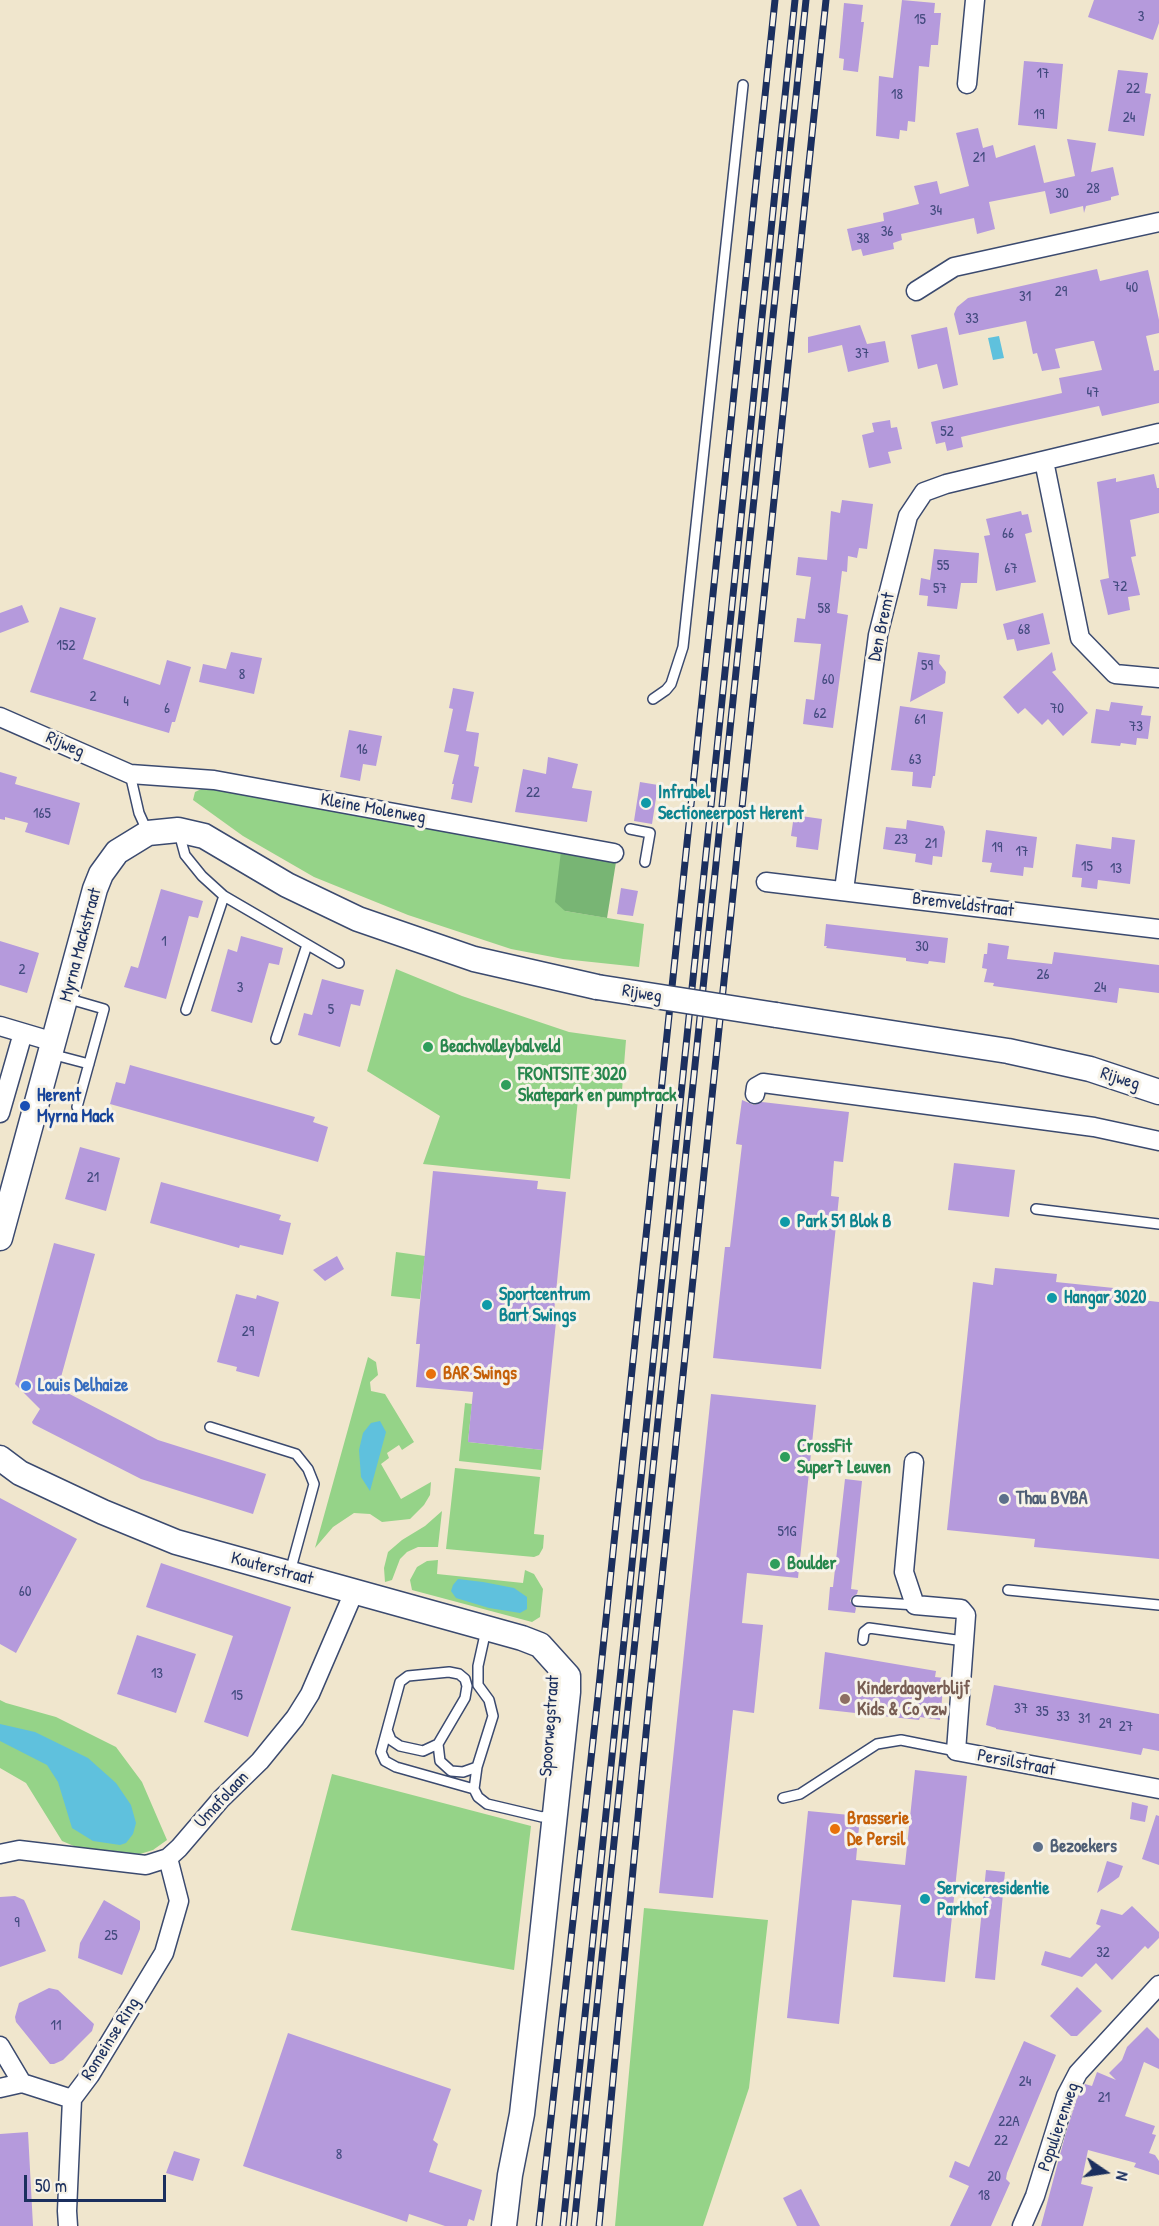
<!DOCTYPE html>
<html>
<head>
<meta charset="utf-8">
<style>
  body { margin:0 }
  #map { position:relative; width:1159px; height:2226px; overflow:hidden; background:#f0e6cd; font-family:"Patrick Hand",sans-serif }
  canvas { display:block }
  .north { position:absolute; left:1075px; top:2142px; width:60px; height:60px; -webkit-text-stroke:4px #f7f3e8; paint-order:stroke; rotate:103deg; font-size:16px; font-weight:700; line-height:24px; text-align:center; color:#1b2f5e }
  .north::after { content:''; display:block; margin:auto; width:21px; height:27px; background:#1b2f5e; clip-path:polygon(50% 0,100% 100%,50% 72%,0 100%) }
  .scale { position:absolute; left:24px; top:2175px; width:142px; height:27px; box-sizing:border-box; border:3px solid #1b2f5e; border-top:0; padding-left:8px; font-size:18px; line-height:21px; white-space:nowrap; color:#1b2f5e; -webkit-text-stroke:4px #f7f3e8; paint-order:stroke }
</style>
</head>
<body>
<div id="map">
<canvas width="1159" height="2226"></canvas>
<div class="north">N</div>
<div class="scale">50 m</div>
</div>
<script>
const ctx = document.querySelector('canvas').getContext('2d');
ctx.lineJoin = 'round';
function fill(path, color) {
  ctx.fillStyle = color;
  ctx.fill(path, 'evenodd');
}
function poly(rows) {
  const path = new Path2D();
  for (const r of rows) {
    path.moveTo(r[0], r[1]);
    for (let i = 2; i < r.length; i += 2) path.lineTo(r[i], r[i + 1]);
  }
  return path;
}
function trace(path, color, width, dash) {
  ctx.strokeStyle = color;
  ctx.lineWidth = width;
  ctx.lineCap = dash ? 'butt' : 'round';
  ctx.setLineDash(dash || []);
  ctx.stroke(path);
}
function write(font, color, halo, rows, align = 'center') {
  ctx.font = font + ' "Patrick Hand",sans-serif';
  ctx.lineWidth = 6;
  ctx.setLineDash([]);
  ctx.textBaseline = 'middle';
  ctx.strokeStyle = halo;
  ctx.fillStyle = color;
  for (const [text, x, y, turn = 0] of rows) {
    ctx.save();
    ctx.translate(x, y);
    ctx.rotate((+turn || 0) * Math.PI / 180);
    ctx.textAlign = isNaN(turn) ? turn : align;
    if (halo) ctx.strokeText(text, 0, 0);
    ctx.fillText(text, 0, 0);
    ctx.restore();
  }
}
fill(poly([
  [212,784,561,851,565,911,644,924,639,967,563,959,511,949,408,915,314,877,243,836,193,800,195,792],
  [396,969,462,996,569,1032,626,1040,621,1103,578,1099,570,1179,423,1164,440,1116,367,1071],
  [396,1252,425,1256,420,1299,391,1296],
  [368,1357,376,1362,378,1375,370,1382,371,1391,385,1394,414,1442,402,1450,399,1445,387,1453,389,1458,381,1464,401,1499,431,1482,430,1495,424,1505,410,1519,382,1522,370,1514,354,1513,333,1527,315,1548],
  [465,1403,472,1404,468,1442,543,1450,541,1470,459,1461],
  [455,1468,540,1477,534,1534,544,1535,543,1548,539,1555,534,1557,446,1549],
  [442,1511,438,1547,418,1547,407,1552,400,1559,392,1580,385,1582,384,1568,388,1552,402,1540,425,1526],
  [438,1560,437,1574,523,1583,525,1570,534,1574,543,1589,540,1617,532,1622,412,1590,410,1580,417,1567,427,1561],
  [0,1700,6,1703,56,1717,116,1747,142,1782,167,1840,153,1850,140,1854,81,1849,62,1841,26,1783,0,1768],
  [332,1774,531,1826,514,1970,291,1930],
  [644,1908,768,1920,749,2088,703,2226,615,2226]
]), '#95d388');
fill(poly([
  [561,851,616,862,607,918,565,911,555,902]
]), '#78b574');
fill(poly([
  [999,336,1004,358,993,360,988,338],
  [380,1421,386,1432,370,1491,361,1477,359,1450,363,1433,371,1423],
  [458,1579,483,1582,514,1588,527,1597,527,1609,520,1613,489,1608,456,1598,451,1591,453,1585],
  [0,1724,35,1732,88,1758,116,1783,131,1805,136,1823,133,1834,126,1843,120,1845,93,1841,72,1828,58,1782,47,1765,0,1741]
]), '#5fc1dd');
fill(poly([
  [902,0,935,3,934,13,941,13,938,45,931,45,929,67,919,66,915,122,908,121,907,131,900,130,899,139,876,136,879,76,893,78],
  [1094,0,1159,0,1159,23,1153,40,1088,17],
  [844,3,863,5,861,22,864,22,858,72,843,70,844,59,839,58],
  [1024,61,1063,64,1057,129,1018,125],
  [1118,70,1148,73,1145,93,1151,94,1144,136,1108,131],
  [978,128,983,148,993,145,996,158,1035,145,1044,183,1075,176,1067,139,1096,143,1091,172,1113,167,1119,195,1111,197,1111,200,1086,206,1084,213,1083,206,1050,214,1045,191,989,202,995,229,977,234,974,218,901,234,902,240,893,243,894,249,863,256,861,249,852,251,847,229,884,221,883,213,919,204,914,186,937,181,940,194,969,186,956,133],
  [1097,269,1100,281,1148,270,1159,320,1159,333,1146,336,1154,371,1159,370,1159,403,1102,416,1099,406,1013,425,961,437,963,447,947,451,945,442,936,444,931,422,1062,393,1059,378,1102,370,1094,341,1092,341,1055,349,1060,368,1042,371,1037,353,1033,354,1026,321,959,335,954,314,957,307,968,298],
  [860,325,867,344,885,341,889,362,848,372,842,345,808,353,808,337],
  [947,327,958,385,943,389,937,364,918,369,911,335],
  [890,420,891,428,897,427,902,449,888,452,891,463,869,468,862,435,874,432,872,423],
  [1154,474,1157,488,1159,488,1159,513,1130,520,1136,556,1131,557,1140,595,1128,597,1130,610,1108,615,1100,580,1109,578,1097,482,1116,478,1116,482],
  [842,500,873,504,867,549,859,548,857,558,848,556,847,572,842,571,837,613,848,615,833,728,803,724,806,699,814,700,821,644,794,642,797,618,805,619,811,577,796,575,798,557,827,560,831,511,840,513],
  [1021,511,1022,515,1028,514,1032,532,1025,534,1036,582,996,591,984,536,990,535,986,519],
  [934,549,979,553,977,583,961,583,957,609,927,606,928,596,919,595,921,578,930,580],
  [22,605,29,622,0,633,0,613],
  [60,607,96,618,83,659,160,685,167,660,191,667,175,722,172,722,169,733,30,692],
  [1043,613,1050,644,1017,651,1014,639,1007,640,1003,624],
  [231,652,262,658,254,694,199,682,203,664,226,669],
  [918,652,940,655,939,663,946,672,945,683,910,702],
  [1052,652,1056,670,1052,672,1088,713,1063,736,1048,719,1042,725,1025,708,1018,714,1003,697],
  [453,688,474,692,466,731,479,733,474,766,479,767,472,803,451,799,454,784,452,784,459,755,444,752,453,709,449,708],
  [1111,702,1143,706,1141,715,1151,716,1148,739,1137,738,1136,745,1121,743,1120,746,1091,743,1096,709,1109,711],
  [900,706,943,712,935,776,933,776,931,788,912,786,913,772,891,770],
  [349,730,382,736,376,766,363,764,360,781,340,777],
  [548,757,578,764,572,788,592,791,587,822,515,812,523,769,546,774],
  [0,772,17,777,15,784,80,803,69,845,25,832,28,823,5,817,5,820,0,819],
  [640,782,658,785,652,824,634,821],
  [794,815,822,819,818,850,796,847,797,837,791,836],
  [907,820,943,826,945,832,942,857,933,856,932,865,915,862,916,854,883,849,886,827,906,829],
  [986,830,1037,837,1033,868,1024,867,1023,876,990,872,992,863,982,862],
  [1112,837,1135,840,1130,884,1098,880,1097,889,1081,887,1082,878,1072,877,1076,844,1111,849],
  [621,888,638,891,633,916,617,914],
  [161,889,203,901,198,918,189,916,166,999,124,987,131,966,138,968],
  [826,924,948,938,945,963,929,961,928,964,906,961,906,958,826,948,827,946,824,946],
  [241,936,283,948,279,965,269,963,252,1023,211,1011,228,949,237,952],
  [0,941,39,953,27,993,0,985],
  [988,943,1009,946,1007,959,1052,964,1054,952,1159,965,1159,993,1119,988,1117,1003,993,986,994,983,984,982,987,969,982,968,984,954,987,954],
  [322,979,364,990,360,1006,351,1004,340,1047,298,1035,304,1013,312,1015],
  [130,1065,315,1117,313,1122,328,1127,318,1162,110,1104,116,1082,125,1084],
  [742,1100,754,1105,762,1102,849,1112,843,1162,834,1161,831,1196,839,1197,821,1369,713,1358,725,1247,730,1247,742,1145,736,1144],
  [80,1147,120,1158,106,1211,65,1199],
  [954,1163,1015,1170,1009,1217,948,1210],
  [433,1171,538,1181,537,1189,566,1192,554,1312,557,1312,543,1450,468,1442,473,1392,416,1387,420,1344,416,1344],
  [161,1182,281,1215,279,1220,291,1223,283,1255,240,1245,239,1248,150,1223],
  [54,1243,95,1254,58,1388,158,1440,266,1474,253,1514,141,1479,33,1424,32,1422,40,1409,15,1384],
  [337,1256,344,1269,325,1281,313,1270],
  [995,1268,1057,1274,1056,1282,1133,1290,1132,1299,1159,1302,1159,1559,1034,1547,1035,1539,947,1530,973,1282,993,1285],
  [236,1294,256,1299,257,1295,279,1302,259,1377,236,1371,237,1367,217,1362],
  [711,1394,816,1405,798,1578,747,1573,742,1623,763,1625,754,1713,733,1710,713,1898,659,1893],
  [845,1479,862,1481,851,1589,858,1590,857,1594,852,1597,850,1601,856,1608,855,1613,828,1610,830,1587,833,1587],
  [0,1498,77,1539,16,1653,0,1644],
  [161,1563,291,1607,248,1737,204,1722,233,1636,146,1607],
  [137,1635,196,1654,176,1713,117,1694],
  [825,1652,936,1671,935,1677,944,1678,940,1720,920,1717,919,1720,819,1709],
  [994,1685,1159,1714,1159,1751,1143,1748,1141,1755,996,1729,996,1728,986,1725],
  [915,1770,967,1776,945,1982,893,1977,901,1905,852,1900,839,2024,787,2018,808,1811,860,1816,856,1860,905,1865],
  [1132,1802,1148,1806,1145,1822,1130,1819],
  [1156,1815,1159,1816,1159,1865,1142,1859],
  [1107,1861,1123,1866,1119,1877,1097,1893],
  [986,1870,1005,1872,995,1980,975,1978],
  [15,1896,24,1900,26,1904,46,1951,0,1967,0,1897],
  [104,1900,140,1921,140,1929,122,1975,78,1958,80,1943],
  [1132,1906,1159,1932,1159,1938,1148,1949,1145,1946,1112,1980,1096,1963,1082,1977,1041,1965,1045,1951,1070,1958,1101,1926,1096,1924,1101,1909,1122,1915],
  [1077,1987,1102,2011,1077,2036,1071,2036,1050,2016],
  [49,1988,58,1990,94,2024,92,2031,63,2060,54,2064,50,2064,16,2022,15,2017,19,2003],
  [1147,2027,1159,2039,1159,2069,1144,2062,1125,2116,1155,2126,1152,2134,1156,2135,1149,2153,1155,2155,1159,2161,1159,2175,1134,2167,1136,2163,1088,2150,1081,2184,1093,2187,1083,2226,1041,2226,1065,2136,1077,2098,1085,2084,1092,2086,1097,2072,1116,2080,1109,2073,1122,2060,1127,2047],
  [288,2033,451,2089,433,2140,438,2144,429,2172,482,2190,474,2221,469,2219,467,2226,445,2226,409,2214,407,2222,243,2166],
  [1024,2041,1056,2055,1007,2173,1006,2179,1010,2183,991,2226,950,2226,969,2186,949,2177,955,2161,969,2167],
  [28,2132,33,2226,0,2226,0,2134],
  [174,2151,200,2159,193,2181,166,2173],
  [801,2189,820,2226,797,2226,783,2198]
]), '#b59adc');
const service = poly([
  [653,699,666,690,671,684,683,647,743,85],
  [130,774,139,813,148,833],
  [630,829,650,833,645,862],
  [179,833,185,855,202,876,224,896,339,963],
  [66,998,104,1009,77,1107],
  [186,1010,224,896],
  [276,1039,307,945],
  [51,1054,89,1064],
  [1036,1209,1159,1224],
  [210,1427,296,1454,308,1469,314,1484,290,1572],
  [1008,1590,1159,1605],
  [857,1601,915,1605],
  [486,1630,478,1666,478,1685,489,1700,493,1716,477,1767,474,1789,478,1797,487,1804,542,1817,552,1814],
  [863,1640,864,1632,869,1628,964,1641],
  [387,1730,391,1740,400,1746,423,1751,438,1744],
  [474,1789,396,1767,385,1761,381,1752,400,1682,408,1676,449,1672,459,1674,465,1679,467,1686,465,1698,438,1744,440,1761,451,1771,463,1772,477,1767],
  [783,1798,800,1794,877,1744,901,1740,956,1751]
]);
const minor = poly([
  [967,84,975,0],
  [916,291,954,267,1159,222],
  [1044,461,1080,638,1115,674,1159,678],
  [0,717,130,774,214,780,614,853],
  [766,882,1159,929],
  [844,890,878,635,908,516,924,492,946,484,1159,433],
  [0,1026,54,1042],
  [755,1094,756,1087,763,1083,1094,1127,1159,1141],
  [0,1113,23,1033],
  [914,1462,904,1572,915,1605,961,1609,966,1615,956,1751,1159,1789],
  [0,1854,19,1850,146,1865,168,1858,179,1848,221,1799,260,1761,295,1718,310,1694,354,1592],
  [0,2046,22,2083],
  [0,2088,22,2083,72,2099],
  [68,2226,67,2211,72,2099,90,2075,164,1953,179,1901,168,1858],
  [1022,2226,1035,2196,1066,2096,1078,2073,1159,1985]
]);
const tertiary = poly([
  [776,1015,1008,1051,1090,1069,1159,1092],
  [0,1238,95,889,101,874,117,852,148,833,178,830,204,836,287,885,358,919,474,959,597,987],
  [0,1458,20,1473,103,1512,176,1542,522,1638,540,1645,568,1676,568,1692,539,1964,522,2114,510,2175,504,2226]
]);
trace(service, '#3b4a6f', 12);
trace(minor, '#3b4a6f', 21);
trace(tertiary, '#3b4a6f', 27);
trace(service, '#fff', 9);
trace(minor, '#fff', 18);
trace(tertiary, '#fff', 24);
const rail = poly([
  [539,2226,598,1696,775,0],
  [563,2226,795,0],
  [574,2226,806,0],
  [599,2226,649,1702,826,0]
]);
trace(rail, '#1b2f5e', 7);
trace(rail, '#f7f3e8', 4.5, [14]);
const tertiaryBridge = poly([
  [597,987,776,1015]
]);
trace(tertiaryBridge, '#3b4a6f', 27, []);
trace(tertiaryBridge, '#fff', 24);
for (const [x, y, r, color] of [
  [646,803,6,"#0f9aa8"],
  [428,1047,6,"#2e9e5b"],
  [506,1085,6,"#2e9e5b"],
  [25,1106,6,"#1a4fb4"],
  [785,1222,6,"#0f9aa8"],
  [1052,1298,6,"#0f9aa8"],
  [487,1305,6,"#0f9aa8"],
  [431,1374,6,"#e8710a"],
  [26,1386,6,"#3f7fe0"],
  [785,1457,6,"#2e9e5b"],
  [1004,1499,6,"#5c6f8a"],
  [775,1564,6,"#2e9e5b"],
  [845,1699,6,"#8d6e63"],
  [835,1829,6,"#e8710a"],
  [1038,1847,6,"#5c6f8a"],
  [925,1899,6,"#0f9aa8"]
]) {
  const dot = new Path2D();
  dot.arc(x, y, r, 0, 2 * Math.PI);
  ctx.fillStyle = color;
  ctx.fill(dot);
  trace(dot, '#f7f3e8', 2);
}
write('15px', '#424a7e', null, [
  ["3",1141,17],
  ["15",920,20],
  ["17",1043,74],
  ["22",1133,89],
  ["18",897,95],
  ["19",1039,115],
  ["24",1129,118],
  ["21",979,158],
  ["28",1093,189],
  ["30",1062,194],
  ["34",936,211],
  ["36",887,232],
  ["38",863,239],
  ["40",1132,288],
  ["29",1061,292],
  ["31",1025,297],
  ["33",972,319],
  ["37",862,354],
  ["47",1093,393],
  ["52",947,432],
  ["66",1008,534],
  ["55",943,566],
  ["67",1011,569],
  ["72",1120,587],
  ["57",940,589],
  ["58",824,609],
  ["68",1024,630],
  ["152",66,646],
  ["59",927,666],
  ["8",242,675],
  ["60",828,680],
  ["2",93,697],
  ["4",126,702],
  ["6",167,709],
  ["70",1057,709],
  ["62",820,714],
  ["61",920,720],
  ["73",1136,727],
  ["16",362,750],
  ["63",915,760],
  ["22",533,793],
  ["165",42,814],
  ["23",901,840],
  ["21",931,844],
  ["19",997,848],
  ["17",1022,852],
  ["15",1087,867],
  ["13",1116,869],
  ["1",164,942],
  ["30",922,947],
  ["2",22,970],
  ["26",1043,975],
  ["3",240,988],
  ["24",1100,988],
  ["5",331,1010],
  ["21",93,1178],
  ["29",248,1332],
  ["51G",787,1532],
  ["60",25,1592],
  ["13",157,1674],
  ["15",237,1696],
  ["37",1021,1709],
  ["35",1042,1712],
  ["33",1063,1717],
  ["31",1084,1719],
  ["29",1105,1724],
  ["27",1126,1727],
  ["9",17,1923],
  ["25",111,1936],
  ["32",1103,1953],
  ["11",56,2026],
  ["24",1025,2082],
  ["21",1104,2098],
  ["22A",1009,2122],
  ["22",1001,2141],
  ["8",339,2155],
  ["20",994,2177],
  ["18",984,2196]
]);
write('18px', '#1b2f5e', '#f7f3e8', [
  ["Den Bremt",882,627,-78],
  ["Rijweg",65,745,24],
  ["Kleine Molenweg",373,809,10],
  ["Bremveldstraat",963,905,7],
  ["Myrna Mackstraat",81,945,-75],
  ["Rijweg",642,994,9],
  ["Rijweg",1120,1079,18],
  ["Kouterstraat",272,1569,15],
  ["Spoorwegstraat",550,1726,-86],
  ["Persilstraat",1016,1763,11],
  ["Umafolaan",222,1800,-47],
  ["Romeinse Ring",111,2039,-58],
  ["Populierenweg",1059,2127,-71]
]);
write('bold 18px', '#0d838f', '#f7f3e8', [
  ["Infrabel",658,793],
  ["Sectioneerpost Herent",658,814],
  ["Park 51 Blok B",797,1222],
  ["Sportcentrum",499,1295],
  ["Bart Swings",499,1316],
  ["Hangar 3020",1064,1298],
  ["Serviceresidentie",937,1889],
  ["Parkhof",937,1910]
], 'left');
write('bold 18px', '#27864d', '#f7f3e8', [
  ["Beachvolleybalveld",440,1047],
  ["FRONTSITE 3020",518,1075],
  ["Skatepark en pumptrack",518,1096],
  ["CrossFit",797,1447],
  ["Super7 Leuven",797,1468],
  ["Boulder",787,1564]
], 'left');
write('bold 18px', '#164399', '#f7f3e8', [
  ["Herent",37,1096],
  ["Myrna Mack",37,1117]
], 'left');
write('bold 18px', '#c56008', '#f7f3e8', [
  ["BAR Swings",443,1374],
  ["Brasserie",847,1819],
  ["De Persil",847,1840]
], 'left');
write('bold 18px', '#366cbe', '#f7f3e8', [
  ["Louis Delhaize",38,1386]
], 'left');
write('bold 18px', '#4e5e75', '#f7f3e8', [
  ["Thau BVBA",1016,1499],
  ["Bezoekers",1050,1847]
], 'left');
write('bold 18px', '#785e54', '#f7f3e8', [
  ["Kinderdagverblijf",857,1689],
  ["Kids & Co vzw",857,1710]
], 'left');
</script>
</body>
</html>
